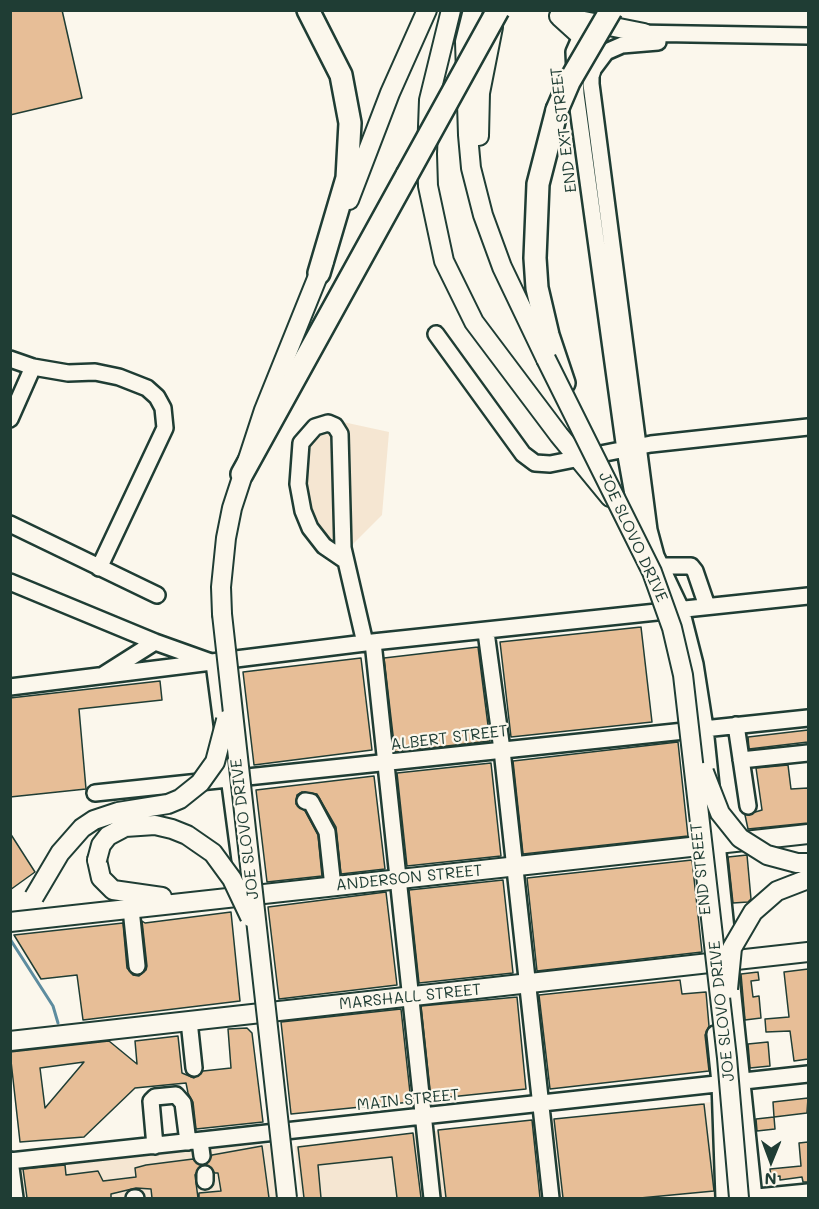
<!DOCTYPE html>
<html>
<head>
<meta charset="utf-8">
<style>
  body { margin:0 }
  #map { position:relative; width:819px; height:1209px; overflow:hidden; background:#fbf7ec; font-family:Mali,sans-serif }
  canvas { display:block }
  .frame { position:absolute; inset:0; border:12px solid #1f3d34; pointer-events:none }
  .north { position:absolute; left:741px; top:1131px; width:60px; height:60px; -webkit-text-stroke:4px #fbf7ec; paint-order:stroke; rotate:181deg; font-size:16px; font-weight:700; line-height:24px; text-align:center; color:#1f3d34 }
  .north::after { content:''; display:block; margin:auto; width:21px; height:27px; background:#1f3d34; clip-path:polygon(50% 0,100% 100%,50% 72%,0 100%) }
</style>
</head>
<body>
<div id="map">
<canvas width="819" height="1209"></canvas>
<div class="frame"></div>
<div class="north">N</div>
</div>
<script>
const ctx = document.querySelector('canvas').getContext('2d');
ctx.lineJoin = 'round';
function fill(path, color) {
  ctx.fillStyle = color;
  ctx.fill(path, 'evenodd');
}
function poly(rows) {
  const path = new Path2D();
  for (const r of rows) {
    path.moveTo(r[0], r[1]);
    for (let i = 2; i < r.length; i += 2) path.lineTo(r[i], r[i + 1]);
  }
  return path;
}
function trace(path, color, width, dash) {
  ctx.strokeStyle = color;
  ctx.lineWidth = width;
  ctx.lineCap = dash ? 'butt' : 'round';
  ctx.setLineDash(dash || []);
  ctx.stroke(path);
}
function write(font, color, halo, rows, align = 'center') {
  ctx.font = font + ' Mali,sans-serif';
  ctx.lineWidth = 4.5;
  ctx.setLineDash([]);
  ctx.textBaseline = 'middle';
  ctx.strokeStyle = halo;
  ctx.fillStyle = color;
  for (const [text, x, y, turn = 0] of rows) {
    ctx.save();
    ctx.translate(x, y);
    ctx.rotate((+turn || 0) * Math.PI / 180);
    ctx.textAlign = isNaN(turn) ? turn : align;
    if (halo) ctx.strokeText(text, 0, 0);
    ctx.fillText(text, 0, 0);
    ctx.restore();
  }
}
fill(poly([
  [320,417,389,432,382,515,346,551,324,546,310,528,298,439],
  [712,1102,720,1198,301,1198,295,1146],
  [267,1144,291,1148,297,1198,11,1198,17,1165]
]), '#f5e6d2');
trace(poly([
  [10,939,53,1006,58,1023]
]), '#5d8c9f', 3);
const building = poly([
  [10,10,62,10,82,98,10,115,10,10],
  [641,627,652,722,511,737,500,642,641,627],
  [478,647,490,741,395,752,384,658,478,647],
  [361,658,372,750,254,765,243,672,361,658],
  [160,681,162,700,79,709,86,789,10,797,10,698,160,681],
  [808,730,808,742,749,749,748,737,808,730],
  [678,742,688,836,523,854,513,761,678,742],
  [491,763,501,856,407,866,397,773,491,763],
  [788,765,791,789,808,788,808,823,748,829,745,815,762,810,756,768,788,765],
  [374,776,385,869,341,874,336,827,317,794,302,792,297,795,296,804,305,811,318,835,322,876,267,882,256,790,374,776],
  [10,833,35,872,10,890,10,833],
  [747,855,751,899,748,902,733,903,728,857,747,855],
  [692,860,702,952,537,971,527,878,692,860],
  [503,880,513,973,419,983,409,890,503,880],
  [386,892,397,985,279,999,268,907,386,892],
  [231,912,240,1001,83,1020,77,975,41,979,14,935,123,923,127,968,133,975,139,976,146,970,147,966,142,921,145,923,231,912],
  [808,969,808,1059,794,1061,790,1031,766,1032,765,1019,789,1017,784,972,808,969],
  [758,972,759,980,751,981,753,997,759,996,761,1018,745,1020,741,974,758,972],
  [680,980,682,994,706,992,709,1026,705,1035,709,1071,550,1089,539,995,680,980],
  [517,997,526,1089,431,1099,421,1006,517,997],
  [401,1009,411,1102,291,1114,281,1022,401,1009],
  [247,1028,252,1033,263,1122,196,1129,193,1102,188,1093,186,1083,135,1088,84,1137,20,1142,10,1052,109,1041,137,1064,135,1041,178,1036,182,1073,194,1078,203,1071,231,1068,228,1029,247,1028],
  [84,1062,45,1108,40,1068,84,1062],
  [768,1042,770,1066,750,1068,748,1044,768,1042],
  [808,1098,807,1113,774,1117,773,1102,808,1098],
  [704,1104,714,1191,640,1198,563,1198,554,1119,704,1104],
  [774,1117,775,1129,757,1131,756,1119,774,1117],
  [532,1120,540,1198,446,1198,438,1130,532,1120],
  [413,1133,421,1198,397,1198,392,1157,318,1165,321,1198,304,1198,298,1147,413,1133],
  [808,1142,808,1182,803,1182,802,1177,780,1180,780,1176,771,1177,770,1169,801,1166,799,1143,808,1142],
  [262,1146,269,1198,199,1198,199,1193,221,1191,218,1173,215,1173,206,1165,212,1155,262,1146],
  [193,1159,201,1165,195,1175,198,1198,152,1198,151,1189,136,1188,111,1194,111,1198,27,1198,23,1169,65,1165,66,1175,98,1171,103,1181,136,1177,135,1168,146,1165,193,1159]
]);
fill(building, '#e7be97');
trace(building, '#1f3d34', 1.5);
const minor = poly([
  [633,33,808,36],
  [588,36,581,36,574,52,576,94,625,450,641,539],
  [658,42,622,45,606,52,591,72,591,84,649,530,656,556,681,609,695,664,705,728,754,1198],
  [436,334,523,454,535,463,550,464,651,444,808,427],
  [10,359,33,367,68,373,95,372,119,377,147,388,157,397,163,408,165,428,99,568],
  [10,419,33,367],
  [10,524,157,595],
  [346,561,324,546,310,528,303,511,298,484,301,443,315,427,328,423,335,426,340,434,343,548,365,643],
  [660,566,691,566,695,571,707,606],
  [10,582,155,642,211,662],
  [486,632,502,750,551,1198],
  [373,642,432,1198],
  [214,663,245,898],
  [103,675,155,642],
  [10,687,373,642,808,596],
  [736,725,748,806],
  [741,760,808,753],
  [95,793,808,718],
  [305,801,311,802,327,832,333,887],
  [131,909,137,966],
  [189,1021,194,1068],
  [715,1034,720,1083,724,1198],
  [200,1141,202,1156],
  [155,1146,151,1101,155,1097,176,1095,183,1103,188,1142],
  [10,1160,15,1198],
  [10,1161,808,1074],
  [205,1174,205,1181],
  [134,1198,136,1198],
  [747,1198,808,1192]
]);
const major = poly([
  [451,10,429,100,427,154,428,186,444,261,474,322,559,435,610,497],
  [473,10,465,42,468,135,471,168,483,215,502,267,546,359],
  [559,16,644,33],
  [560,17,581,36,591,72],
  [479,136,480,93,493,27],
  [349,200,390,93,427,10],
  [222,614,221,587,226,538,232,508,264,410,324,261],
  [97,860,101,878,113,890,162,897],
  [10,922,808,834],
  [10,1041,808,952]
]);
const highway = poly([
  [308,10,341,75,350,123,347,178,319,273],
  [557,110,538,184,535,258,537,288,548,335,564,383],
  [242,474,407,175]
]);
trace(minor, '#1f3d34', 20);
trace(major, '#1f3d34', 22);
trace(highway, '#1f3d34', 26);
trace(minor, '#fbf7ec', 15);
trace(major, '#fbf7ec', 18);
trace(highway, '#fbf7ec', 21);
const majorBridge = poly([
  [546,359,652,572,672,628,683,675,727,1058,739,1198],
  [222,614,287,1198],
  [704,772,720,813,740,838,767,855,797,863,808,863],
  [97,860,101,845,108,836,125,827,155,825,172,829,187,835,213,853,232,879,250,917],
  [34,897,60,853,82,828,94,820,118,812,168,804,180,799,200,783,215,762,226,720],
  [728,989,732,948,753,912,777,891,808,879]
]);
const highwayBridge = poly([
  [557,110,569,82,611,10],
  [407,175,498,10]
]);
trace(majorBridge, '#1f3d34', 22, []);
trace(highwayBridge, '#1f3d34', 26, []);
trace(majorBridge, '#fbf7ec', 18);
trace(highwayBridge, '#fbf7ec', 21);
write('16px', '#1f3d34', '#fbf7ec', [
  ["END EXT STREET",564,130,-97],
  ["JOE SLOVO DRIVE",633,537,65],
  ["ALBERT STREET",449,738,-7],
  ["JOE SLOVO DRIVE",245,829,-97],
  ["END STREET",701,869,-96],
  ["ANDERSON STREET",409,878,-6],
  ["MARSHALL STREET",410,997,-6],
  ["JOE SLOVO DRIVE",722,1011,-96],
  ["MAIN STREET",408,1100,-6]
]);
</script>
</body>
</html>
